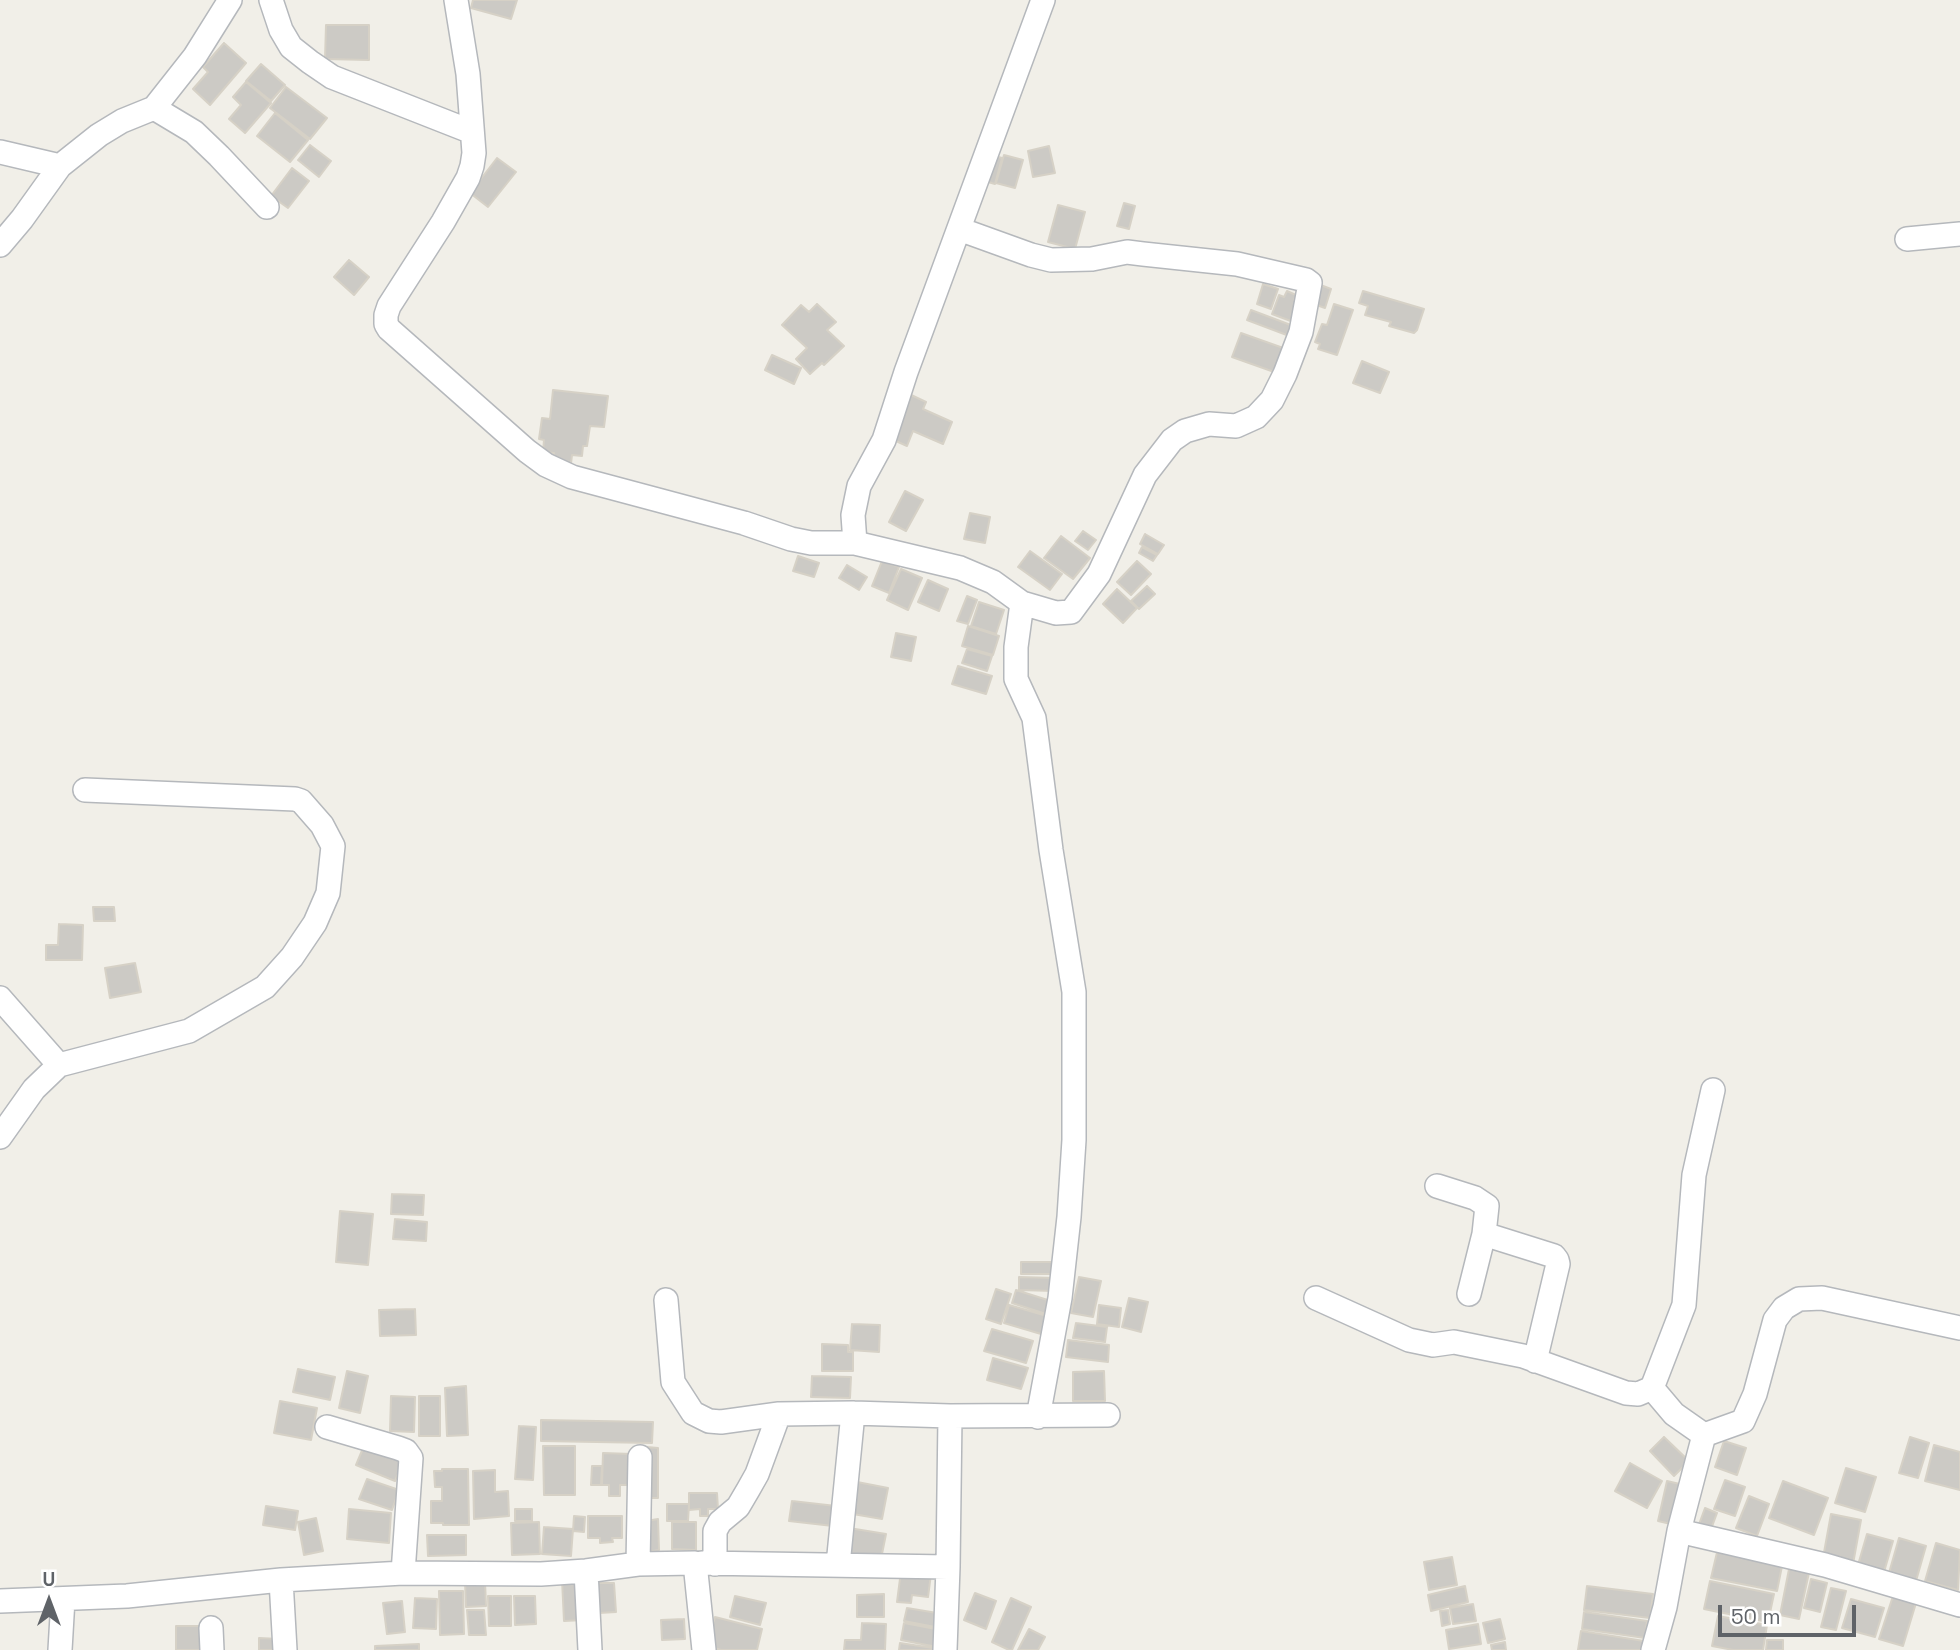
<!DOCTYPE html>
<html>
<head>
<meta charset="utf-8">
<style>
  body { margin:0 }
  #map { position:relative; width:1960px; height:1650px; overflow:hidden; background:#f1efe8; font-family:"Space Grotesk",sans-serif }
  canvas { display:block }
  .north { position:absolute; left:14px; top:1566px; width:70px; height:70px; -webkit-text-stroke:5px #fff; paint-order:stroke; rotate:0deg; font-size:19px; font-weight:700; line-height:28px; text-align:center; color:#5f6368 }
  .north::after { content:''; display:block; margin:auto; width:24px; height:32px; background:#5f6368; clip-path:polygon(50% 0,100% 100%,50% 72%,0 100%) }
  .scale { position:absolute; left:1718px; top:1605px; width:138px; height:32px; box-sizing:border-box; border:4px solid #5f6368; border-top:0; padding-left:9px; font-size:21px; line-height:24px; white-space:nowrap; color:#5f6368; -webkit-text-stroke:5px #fff; paint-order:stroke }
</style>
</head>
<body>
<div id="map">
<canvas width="1960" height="1650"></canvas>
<div class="north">U</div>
<div class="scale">50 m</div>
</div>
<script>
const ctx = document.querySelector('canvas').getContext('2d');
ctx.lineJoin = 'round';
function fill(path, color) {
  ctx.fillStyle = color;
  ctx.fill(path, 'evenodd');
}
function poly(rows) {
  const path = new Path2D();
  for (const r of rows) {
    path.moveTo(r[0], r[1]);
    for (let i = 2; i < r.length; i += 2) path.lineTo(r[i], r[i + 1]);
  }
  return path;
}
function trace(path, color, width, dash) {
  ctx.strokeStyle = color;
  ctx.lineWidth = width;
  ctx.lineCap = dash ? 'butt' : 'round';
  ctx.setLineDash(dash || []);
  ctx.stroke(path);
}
const building = poly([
  [473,0,517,0,511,19,471,8,473,0],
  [326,25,369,25,369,60,325,59,326,25],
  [224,43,246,63,210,105,193,89,208,72,203,67,224,43],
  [261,64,285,85,271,101,246,81,261,64],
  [246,82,271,103,245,133,229,119,241,105,233,97,246,82],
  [286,87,327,118,310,139,270,108,286,87],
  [275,113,308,140,290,162,257,136,275,113],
  [310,145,331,161,319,177,298,160,310,145],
  [1049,146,1055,173,1033,177,1028,151,1049,146],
  [988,154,1002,158,995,184,981,180,988,154],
  [1004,155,1023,160,1015,188,996,183,1004,155],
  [497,158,516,172,488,207,470,193,497,158],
  [292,168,309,181,288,208,271,196,292,168],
  [1124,203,1135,206,1129,229,1117,226,1124,203],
  [1058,205,1085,212,1075,249,1048,242,1058,205],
  [349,260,369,277,354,295,334,277,349,260],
  [1263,284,1278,289,1271,309,1257,304,1263,284],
  [1318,284,1331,289,1325,308,1311,303,1318,284],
  [1287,291,1296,295,1294,300,1303,304,1296,323,1272,314,1279,295,1284,297,1287,291],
  [1363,291,1424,309,1417,330,1414,333,1389,326,1391,322,1365,315,1368,306,1359,303,1363,291],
  [817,304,836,322,827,330,844,346,824,365,822,363,810,374,796,359,807,348,782,325,801,305,809,312,817,304],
  [1334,304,1353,310,1337,355,1318,349,1320,344,1315,342,1322,324,1327,325,1334,304],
  [1251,310,1296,327,1292,337,1247,320,1251,310],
  [1241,333,1286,349,1277,373,1232,357,1241,333],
  [772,355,801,368,794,384,765,370,772,355],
  [1362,361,1389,372,1380,393,1353,383,1362,361],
  [553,390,608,396,604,427,590,426,587,446,583,446,582,456,572,455,571,464,554,463,554,453,543,452,544,440,539,439,542,418,550,419,553,390],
  [907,393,926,402,923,409,952,422,943,444,913,431,907,446,887,437,907,393],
  [905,491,923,500,906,531,889,522,905,491],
  [970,513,990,517,985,543,964,539,970,513],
  [1083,531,1096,540,1088,550,1075,541,1083,531],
  [1145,534,1164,545,1158,554,1140,544,1145,534],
  [1061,536,1090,558,1073,579,1044,558,1061,536],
  [1142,547,1157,555,1153,561,1139,553,1142,547],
  [1030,551,1062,574,1050,590,1018,567,1030,551],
  [798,556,819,563,814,577,793,571,798,556],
  [882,561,899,567,889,593,872,586,882,561],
  [1137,561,1151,574,1131,595,1117,582,1137,561],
  [847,565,867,577,859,590,839,578,847,565],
  [901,569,922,578,908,610,887,600,901,569],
  [928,580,948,589,939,611,918,602,928,580],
  [1147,586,1155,594,1139,609,1131,601,1147,586],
  [1117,589,1137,608,1123,623,1103,604,1117,589],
  [967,596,977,600,968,624,957,621,967,596],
  [979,602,1004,610,996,634,971,626,979,602],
  [968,626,999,636,993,655,962,646,968,626],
  [896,633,916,637,911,661,891,657,896,633],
  [967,649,992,656,987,671,962,663,967,649],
  [958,666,992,676,986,694,952,684,958,666],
  [93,907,114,907,115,921,94,921,93,907],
  [59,924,83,925,82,960,46,960,46,945,58,945,59,924],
  [135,963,141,992,110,998,105,968,135,963],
  [392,1194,424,1195,423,1215,391,1214,392,1194],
  [340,1211,373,1214,368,1265,336,1262,340,1211],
  [395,1219,427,1222,426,1241,393,1239,395,1219],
  [1021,1262,1053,1262,1053,1274,1021,1274,1021,1262],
  [1019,1277,1055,1278,1054,1291,1019,1290,1019,1277],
  [1079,1277,1101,1281,1093,1317,1071,1313,1079,1277],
  [996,1289,1011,1294,1001,1324,986,1319,996,1289],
  [1016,1290,1054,1302,1049,1315,1012,1303,1016,1290],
  [1129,1298,1148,1302,1141,1332,1122,1327,1129,1298],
  [1009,1305,1047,1316,1041,1334,1004,1323,1009,1305],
  [1099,1305,1121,1308,1119,1327,1097,1324,1099,1305],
  [415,1309,416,1335,380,1336,379,1310,415,1309],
  [1076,1323,1107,1327,1105,1342,1073,1338,1076,1323],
  [852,1324,880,1325,879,1352,850,1350,852,1324],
  [992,1329,1033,1341,1026,1363,984,1351,992,1329],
  [1068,1340,1109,1345,1108,1362,1066,1357,1068,1340],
  [822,1344,848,1345,848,1352,853,1352,853,1371,822,1371,822,1344],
  [993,1358,1028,1368,1021,1389,987,1380,993,1358],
  [298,1369,335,1377,330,1400,293,1392,298,1369],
  [347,1371,368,1376,360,1413,339,1408,347,1371],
  [1104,1371,1105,1401,1073,1401,1073,1372,1104,1371],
  [812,1376,851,1377,850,1398,811,1397,812,1376],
  [466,1386,468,1435,447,1436,445,1388,466,1386],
  [391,1396,415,1397,414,1432,390,1431,391,1396],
  [419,1396,440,1396,440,1436,419,1436,419,1396],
  [280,1401,317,1408,311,1440,274,1433,280,1401],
  [541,1420,653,1422,652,1443,541,1441,541,1420],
  [519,1426,536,1427,533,1480,515,1479,519,1426],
  [1664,1437,1689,1461,1674,1476,1650,1451,1664,1437],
  [1910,1437,1929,1443,1918,1478,1899,1473,1910,1437],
  [366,1441,405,1457,395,1481,356,1465,366,1441],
  [1724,1441,1746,1448,1737,1475,1715,1467,1724,1441],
  [1934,1445,1960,1452,1960,1490,1925,1481,1934,1445],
  [543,1446,575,1446,575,1495,544,1495,543,1446],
  [647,1447,658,1448,658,1498,647,1498,647,1447],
  [603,1453,632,1454,631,1485,620,1485,620,1496,609,1496,609,1485,602,1485,603,1453],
  [1630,1463,1662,1481,1647,1508,1615,1491,1630,1463],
  [592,1466,602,1466,601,1485,591,1485,592,1466],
  [1846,1468,1876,1477,1865,1512,1835,1503,1846,1468],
  [442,1469,468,1469,469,1525,443,1525,443,1523,431,1523,431,1501,442,1501,442,1487,435,1487,434,1471,442,1471,442,1469],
  [495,1470,495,1492,508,1491,509,1516,474,1519,473,1471,495,1470],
  [367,1479,399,1490,392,1510,359,1499,367,1479],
  [1725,1480,1745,1487,1735,1516,1714,1509,1725,1480],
  [852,1481,888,1488,882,1519,847,1513,852,1481],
  [1667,1481,1684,1485,1675,1525,1658,1521,1667,1481],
  [1783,1481,1828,1498,1814,1535,1769,1518,1783,1481],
  [689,1493,717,1493,718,1509,708,1509,708,1516,700,1516,700,1509,689,1510,689,1493],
  [1749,1496,1769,1504,1757,1536,1736,1528,1749,1496],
  [792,1501,836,1506,833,1526,789,1521,792,1501],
  [667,1504,689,1504,688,1521,667,1521,667,1504],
  [266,1506,298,1511,295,1530,263,1525,266,1506],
  [1705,1508,1717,1513,1710,1532,1698,1527,1705,1508],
  [349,1509,391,1513,389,1543,347,1539,349,1509],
  [515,1509,532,1509,532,1521,515,1521,515,1509],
  [1831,1514,1861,1520,1853,1564,1823,1558,1831,1514],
  [574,1516,585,1517,584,1532,573,1531,574,1516],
  [588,1516,622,1516,622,1538,612,1538,613,1542,600,1543,600,1538,588,1538,588,1516],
  [316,1518,323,1551,304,1555,298,1522,316,1518],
  [658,1519,659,1550,647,1552,646,1521,658,1519],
  [539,1522,540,1554,512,1555,511,1523,539,1522],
  [672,1522,696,1522,696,1550,672,1549,672,1522],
  [544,1527,573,1529,571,1556,542,1554,544,1527],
  [849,1528,886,1534,880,1564,843,1558,849,1528],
  [1867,1534,1893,1541,1884,1572,1858,1565,1867,1534],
  [427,1535,466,1535,466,1555,428,1556,427,1535],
  [1899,1538,1926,1546,1916,1581,1889,1573,1899,1538],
  [1936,1543,1960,1550,1958,1590,1925,1581,1936,1543],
  [1718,1548,1783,1561,1777,1591,1711,1578,1718,1548],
  [1452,1557,1457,1585,1429,1590,1424,1562,1452,1557],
  [1790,1564,1810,1568,1799,1619,1780,1615,1790,1564],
  [901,1571,931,1574,928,1597,912,1595,911,1603,897,1602,901,1571],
  [582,1579,584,1620,564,1621,562,1580,582,1579],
  [1811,1579,1827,1583,1820,1612,1804,1608,1811,1579],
  [485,1581,486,1606,466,1607,465,1582,485,1581],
  [1710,1581,1774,1594,1768,1622,1704,1609,1710,1581],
  [596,1583,614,1583,616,1612,599,1613,596,1583],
  [1465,1586,1468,1602,1431,1611,1428,1595,1465,1586],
  [1587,1586,1653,1594,1650,1618,1584,1610,1587,1586],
  [1831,1588,1846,1591,1836,1630,1821,1627,1831,1588],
  [439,1591,463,1591,464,1634,440,1635,439,1591],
  [975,1593,996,1601,986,1629,964,1620,975,1593],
  [884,1594,884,1617,857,1617,857,1595,884,1594],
  [488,1596,511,1596,511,1626,489,1626,488,1596],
  [514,1596,535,1596,536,1624,515,1625,514,1596],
  [735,1596,766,1603,760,1625,730,1617,735,1596],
  [1893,1596,1916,1603,1903,1646,1879,1639,1893,1596],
  [415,1598,437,1599,436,1629,413,1628,415,1598],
  [1011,1598,1031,1607,1012,1650,1009,1650,992,1642,1011,1598],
  [1851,1599,1884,1608,1875,1637,1842,1628,1851,1599],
  [402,1601,405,1632,387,1634,383,1603,402,1601],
  [1473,1604,1476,1621,1453,1624,1450,1608,1473,1604],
  [907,1608,943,1614,940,1628,904,1621,907,1608],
  [467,1610,484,1610,486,1635,469,1635,467,1610],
  [1448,1610,1450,1624,1442,1626,1440,1611,1448,1610],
  [1584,1612,1647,1621,1645,1638,1582,1629,1584,1612],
  [1718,1616,1767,1625,1763,1650,1733,1650,1712,1646,1718,1616],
  [715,1617,762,1629,757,1650,721,1650,707,1646,715,1617],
  [684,1619,685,1639,662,1640,661,1620,684,1619],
  [1500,1619,1505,1639,1488,1643,1483,1623,1500,1619],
  [862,1623,886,1624,885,1650,844,1650,845,1640,861,1640,862,1623],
  [904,1623,941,1630,937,1647,901,1640,904,1623],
  [1478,1624,1481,1644,1449,1649,1446,1630,1478,1624],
  [176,1626,206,1626,206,1650,176,1650,176,1626],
  [1029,1629,1045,1637,1038,1650,1018,1650,1029,1629],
  [1581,1631,1644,1641,1643,1650,1578,1650,1581,1631],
  [259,1638,279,1639,278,1650,259,1650,259,1638],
  [1767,1640,1783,1640,1783,1650,1766,1650,1767,1640],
  [1505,1642,1506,1650,1492,1650,1491,1645,1505,1642],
  [900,1643,933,1648,933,1650,899,1650,900,1643],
  [419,1644,419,1650,375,1650,375,1646,419,1644]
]);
fill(building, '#cccac5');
trace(building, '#d6d1c6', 2);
const minor = poly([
  [271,0,281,30,291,47,310,62,332,77,472,132],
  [456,0,468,74,474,153,472,166,468,178,443,222,389,306,386,315,386,324,389,329,527,451,546,465,572,477,744,523,791,539,811,543,855,543,960,568,993,582,1022,603,1056,613,1071,612,1099,574,1145,475,1172,440,1185,431,1209,424,1236,426,1256,417,1272,400,1285,374,1301,332,1310,283,1306,280,1237,264,1143,254,1127,252,1092,259,1051,260,1031,255,959,229],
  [154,108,194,132,219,156,267,207],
  [0,152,60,166],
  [1907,239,1960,234],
  [0,245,22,219,60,166,99,135,122,121,154,108,195,56,230,0],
  [855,543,853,515,859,486,884,440,906,372,1043,0],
  [1022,603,1016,647,1016,679,1034,718,1051,850,1074,992,1074,1140,1069,1217,1060,1298,1038,1417],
  [0,998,59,1065],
  [0,1137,34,1089,59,1065,189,1031,265,987,292,957,315,923,328,893,333,846,322,825,301,801,295,799,85,790],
  [1437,1186,1475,1198,1487,1206,1484,1234,1554,1256,1557,1260,1558,1264,1535,1361],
  [1469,1294,1484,1234],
  [1316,1298,1409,1340,1433,1345,1454,1342,1523,1356,1626,1393,1638,1394,1652,1388],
  [666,1300,673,1382,693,1413,709,1421,721,1422,779,1414],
  [327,1427,398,1448,406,1451,411,1458,403,1573],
  [1704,1435,1743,1421,1755,1394,1775,1320,1784,1308,1799,1299,1822,1298,1960,1328],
  [1679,1531,1825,1565,1960,1605],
  [702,1563,948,1567,945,1650],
  [638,1564,640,1457],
  [715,1564,715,1531,720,1522,738,1507,748,1490,757,1474,779,1414,853,1413,950,1416,1108,1415],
  [838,1565,853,1413],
  [948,1567,950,1416],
  [586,1571,590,1650],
  [281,1580,285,1650],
  [0,1601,127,1596,281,1580,403,1573,541,1574,586,1571,638,1564,695,1563,704,1650],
  [211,1628,212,1650],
  [60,1650,63,1599],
  [1653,1650,1665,1607,1679,1531,1704,1435,1674,1414,1652,1388,1684,1305,1694,1175,1713,1090]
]);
trace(minor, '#b5b8bc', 26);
trace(minor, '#fff', 23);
</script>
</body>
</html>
